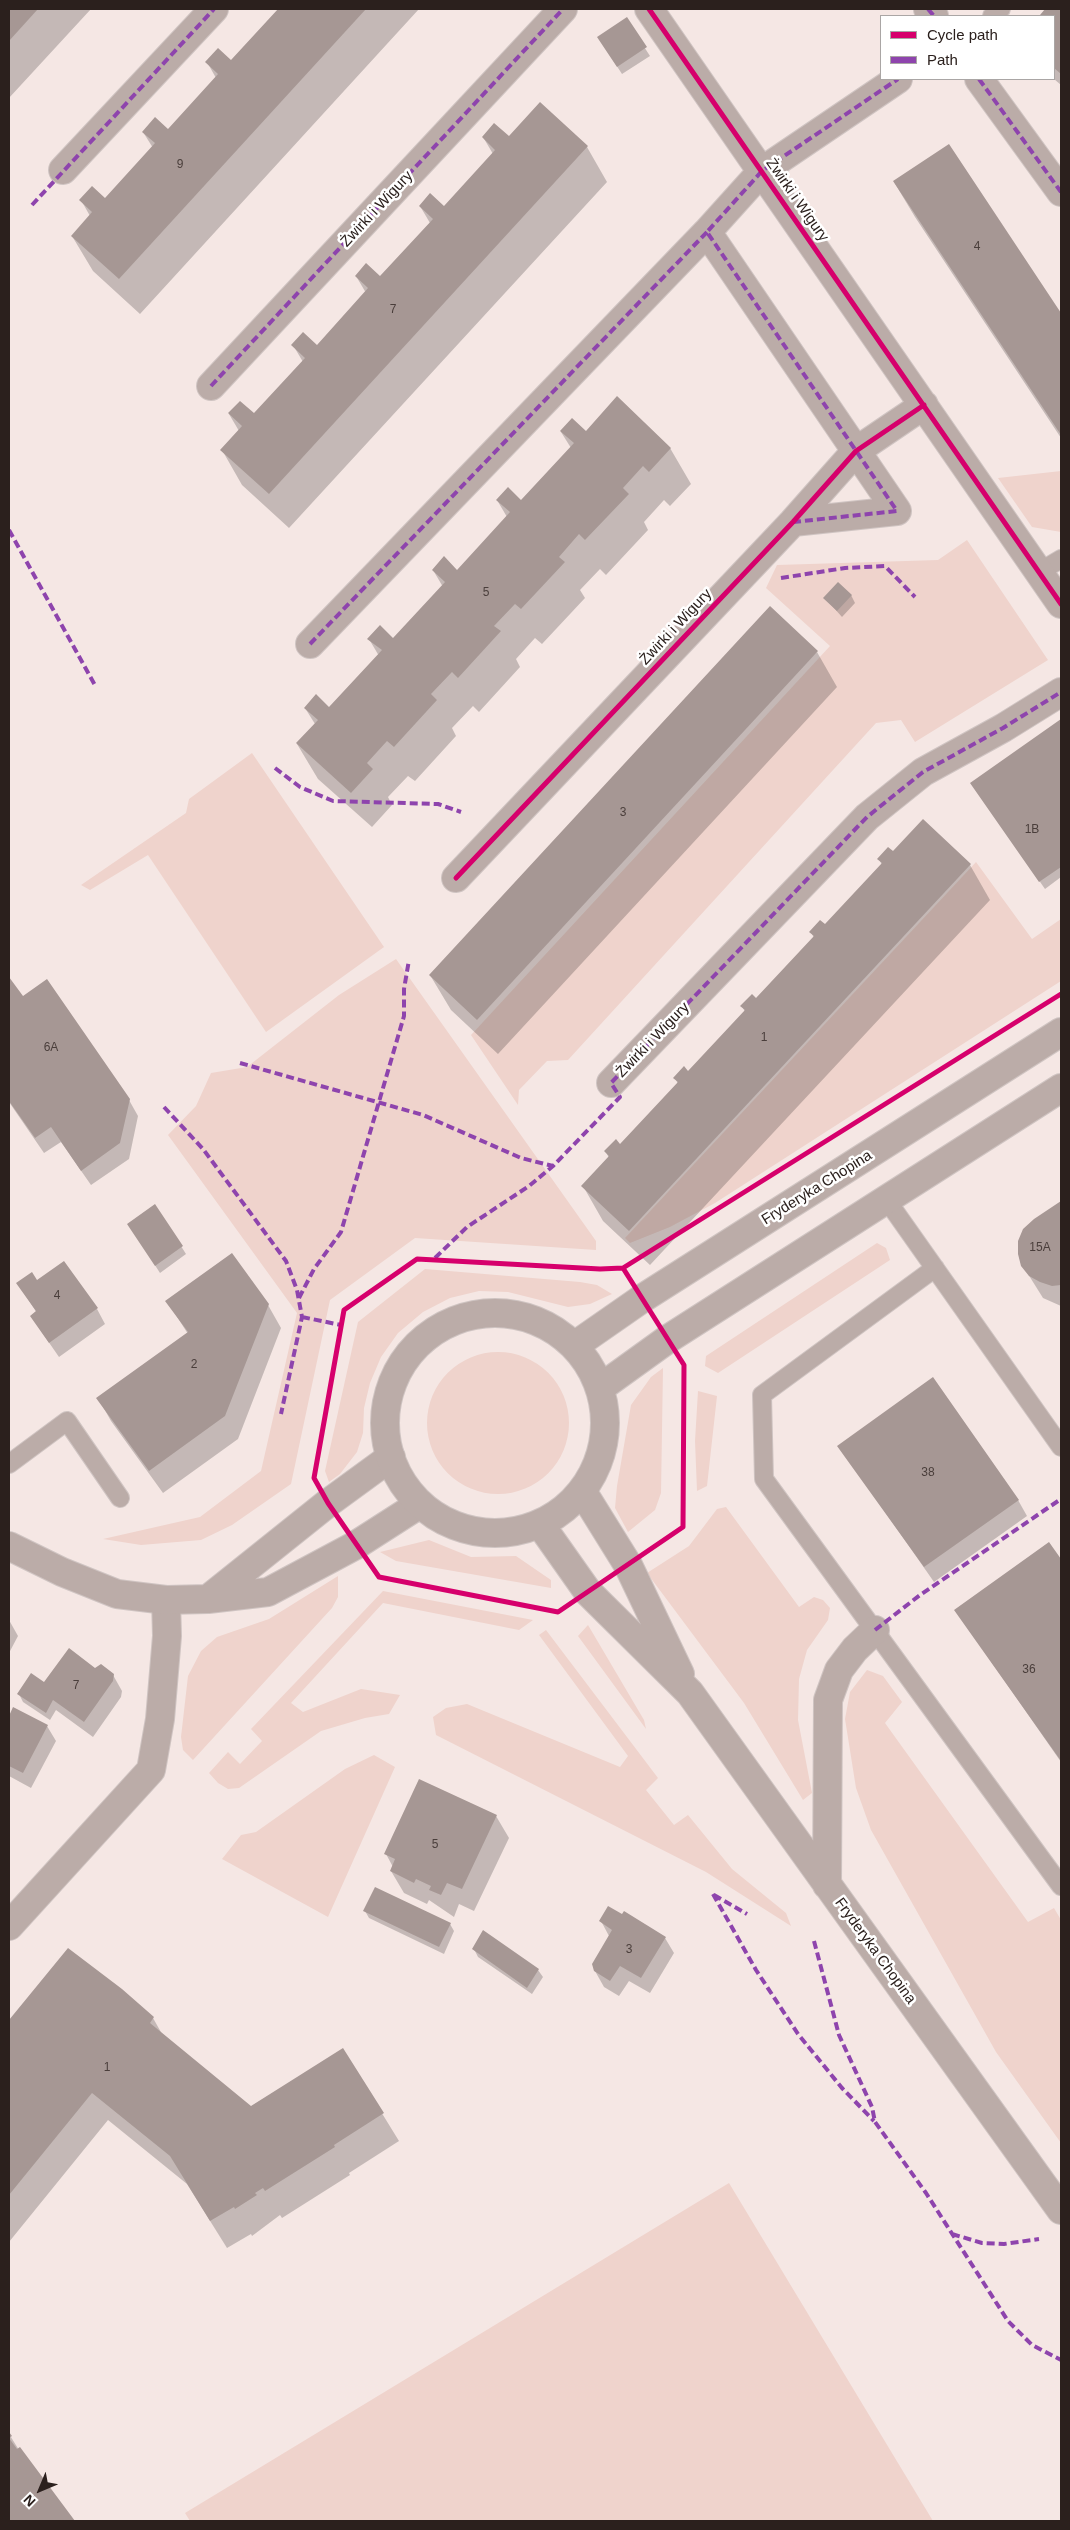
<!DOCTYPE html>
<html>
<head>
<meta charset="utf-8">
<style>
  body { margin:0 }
  #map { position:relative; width:1070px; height:2530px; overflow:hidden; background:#f5e7e4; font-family:Helvetica,sans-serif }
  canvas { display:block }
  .frame { position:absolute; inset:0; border:10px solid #2b201d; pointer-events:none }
  .legend { position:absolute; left:880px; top:15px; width:175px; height:65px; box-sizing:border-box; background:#fff; border:1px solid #aaa6a5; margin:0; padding:6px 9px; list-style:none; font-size:15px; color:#2b201d }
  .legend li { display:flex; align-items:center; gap:10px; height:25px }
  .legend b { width:25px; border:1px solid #aaa6a5 }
  .north { position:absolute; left:15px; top:2465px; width:50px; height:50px; -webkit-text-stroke:4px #fff; paint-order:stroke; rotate:225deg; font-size:14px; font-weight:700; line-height:20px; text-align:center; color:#2b201d }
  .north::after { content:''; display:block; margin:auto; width:18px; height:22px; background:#2b201d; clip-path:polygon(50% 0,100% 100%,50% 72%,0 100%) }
</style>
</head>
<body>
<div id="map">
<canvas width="1070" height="2530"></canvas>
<div class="frame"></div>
<ul class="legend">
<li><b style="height:6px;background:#d6006c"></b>Cycle path</li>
<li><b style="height:6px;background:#8e44ad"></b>Path</li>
</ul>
<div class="north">N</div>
</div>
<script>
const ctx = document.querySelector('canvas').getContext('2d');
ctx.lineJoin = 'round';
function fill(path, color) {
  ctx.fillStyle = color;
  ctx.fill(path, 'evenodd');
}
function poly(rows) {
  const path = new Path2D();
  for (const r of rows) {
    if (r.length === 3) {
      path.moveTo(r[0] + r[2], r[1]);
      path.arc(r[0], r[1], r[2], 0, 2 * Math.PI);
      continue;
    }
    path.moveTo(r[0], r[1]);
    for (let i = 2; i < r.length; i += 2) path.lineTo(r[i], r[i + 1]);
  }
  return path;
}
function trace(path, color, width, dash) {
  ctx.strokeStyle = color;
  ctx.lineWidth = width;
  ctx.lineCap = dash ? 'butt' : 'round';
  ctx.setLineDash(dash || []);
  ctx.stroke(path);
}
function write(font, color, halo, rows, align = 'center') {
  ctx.font = font + ' Helvetica,sans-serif';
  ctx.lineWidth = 5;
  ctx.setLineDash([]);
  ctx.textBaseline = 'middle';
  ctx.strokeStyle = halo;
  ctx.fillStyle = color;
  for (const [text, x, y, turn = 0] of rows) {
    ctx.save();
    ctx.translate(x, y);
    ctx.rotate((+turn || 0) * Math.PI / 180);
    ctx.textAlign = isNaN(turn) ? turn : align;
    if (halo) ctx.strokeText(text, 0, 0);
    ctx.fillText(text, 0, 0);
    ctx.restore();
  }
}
fill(poly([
  [1061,471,1061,532,1032,527,998,478],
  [967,540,1048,660,915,742,901,720,876,723,568,1060,547,1061,519,1090,518,1105,471,1035,830,646,766,588,777,565,938,560],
  [252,753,384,947,266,1032,148,855,90,890,81,885,186,813,189,799],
  [976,862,1032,939,1061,919,1061,981,715,1203,670,1227,630,1243,625,1238],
  [396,959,596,1241,596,1250,415,1238,330,1300,291,1484,232,1525,201,1540,141,1545,103,1539,200,1517,261,1471,297,1313,168,1135,196,1106,211,1073,247,1067,339,995],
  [877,1243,886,1248,890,1260,718,1373,705,1366,706,1356],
  [425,1269,580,1282,597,1285,612,1294,590,1304,568,1307,508,1292,479,1291,450,1298,423,1312,398,1333,381,1357,370,1383,364,1408,363,1433,357,1452,340,1474,329,1482,325,1471,358,1322],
  [498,1423,71],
  [663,1368,661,1493,655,1510,628,1532,615,1508,617,1486,631,1405,651,1377],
  [698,1391,717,1396,707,1486,697,1491,695,1441],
  [726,1507,799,1607,814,1597,823,1600,830,1608,828,1620,807,1650,799,1679,798,1720,812,1793,803,1800,744,1703,647,1573,689,1546,717,1509],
  [429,1540,471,1557,516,1556,551,1580,551,1588,396,1561,380,1552],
  [338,1576,338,1597,332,1608,193,1760,183,1750,181,1737,188,1676,201,1651,217,1637,269,1619],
  [383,1591,533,1620,519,1630,383,1603,291,1703,303,1712,361,1689,400,1695,389,1714,365,1718,321,1731,239,1788,228,1789,218,1783,209,1773,228,1752,240,1764,262,1741,251,1729],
  [588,1625,644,1720,646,1729,578,1636],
  [546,1630,658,1778,646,1790,674,1825,688,1815,732,1869,786,1913,791,1926,706,1872,436,1735,433,1717,446,1708,467,1704,620,1767,628,1756,539,1635],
  [867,1670,883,1676,902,1702,885,1723,1028,1922,1054,1908,1061,1920,1061,2143,996,2052,871,1830,856,1788,845,1719,850,1692],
  [374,1755,395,1767,328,1917,222,1859,241,1835,256,1832,345,1769],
  [729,2183,933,2521,190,2521,185,2513]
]), '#efd3cc');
fill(poly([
  [9,9,91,9,9,98],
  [279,9,419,9,140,314,93,271,72,236,90,216,81,200,105,200,153,148,143,132,168,131,216,78,207,62,231,62],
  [1046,9,1061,9,1061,85,1054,79,1054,16,1042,16],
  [626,19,650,56,622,74,603,45],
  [483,137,509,137,587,147,607,182,289,528,242,485,222,450,239,431,229,414,254,415,303,362,293,345,317,346,366,293,356,276,380,278,430,223,420,206,444,208,493,154],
  [949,146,1061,316,1061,438,915,217,894,182],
  [561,432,586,433,670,448,691,484,670,506,664,500,644,522,648,530,606,575,600,569,580,590,585,598,542,644,535,638,516,659,520,667,479,712,473,706,452,728,456,736,415,781,408,776,388,797,392,805,372,827,318,779,297,744,315,724,305,708,329,709,379,656,369,639,393,640,443,587,433,570,457,571,507,517,497,500,521,502,571,448],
  [851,595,855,603,842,617,825,598],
  [817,652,837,687,498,1054,451,1010,430,975],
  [1061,721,1061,877,1045,889,972,784],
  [893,853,970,865,990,900,650,1265,603,1221,583,1186,609,1158,606,1152,620,1146,678,1084,675,1078,688,1073,745,1012,742,1006,756,1000,814,938,811,932,825,926,882,865,879,859],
  [9,979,22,998,129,1100,138,1116,129,1159,91,1185,61,1142,44,1153,9,1102],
  [1061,1202,1061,1306,1043,1298,1023,1266,1034,1220],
  [155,1205,186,1254,160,1273,133,1231],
  [37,1281,97,1309,105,1324,59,1357,41,1331,37,1313,18,1284],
  [167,1301,268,1305,281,1328,238,1439,163,1493,111,1421,98,1398,188,1334],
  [839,1446,1018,1500,1027,1516,934,1582],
  [1049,1544,1061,1561,1061,1762,956,1611],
  [9,1620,18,1636,9,1653],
  [95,1669,113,1675,122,1691,121,1697,93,1737,56,1710,50,1720,23,1702,19,1694,45,1684],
  [14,1708,47,1726,56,1741,31,1788,9,1776,9,1718],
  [496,1816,509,1838,474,1911,459,1904,454,1917,429,1900,427,1904,404,1893,391,1871,393,1867,386,1854],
  [365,1911,450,1924,454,1931,444,1954,369,1918],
  [601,1921,665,1938,674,1953,650,1993,629,1981,619,1996,604,1987,595,1971,609,1936],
  [68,1949,153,2018,162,2034,250,2107,343,2050,399,2141,349,2173,350,2175,282,2218,280,2215,252,2236,251,2234,227,2248,187,2184,108,2120,9,2242,9,2022],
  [474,1949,538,1970,543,1977,532,1994,478,1957],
  [9,2434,19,2450,73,2521,9,2521]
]), '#0003');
fill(poly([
  [9,9,38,9,9,41],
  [278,9,366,9,119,279,71,236,92,212,79,200,92,186,105,198,155,143,142,132,155,117,168,129,218,74,205,62,218,48,231,60],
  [1045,9,1061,9,1061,74,1054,68,1054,16,1040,15],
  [627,17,647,47,617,67,597,37],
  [540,102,588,146,269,494,220,450,242,426,228,413,240,401,254,413,305,358,291,345,303,332,317,345,368,288,355,276,366,263,380,276,433,219,419,206,430,193,444,206,495,150,482,137,494,123,509,136],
  [949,144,1061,313,1061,435,893,181],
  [617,396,671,448,649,472,643,466,623,488,629,494,585,540,579,534,559,557,565,562,521,609,515,604,494,626,501,631,458,678,452,672,431,694,437,700,394,747,387,741,367,763,373,769,351,793,296,743,318,720,304,708,316,694,329,707,382,650,367,639,380,625,393,638,445,582,432,570,444,556,457,570,510,512,496,500,508,487,521,500,574,443,560,431,572,418,586,431],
  [838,582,852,595,837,611,823,598],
  [770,606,818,651,477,1020,429,975],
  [1061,719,1061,867,1039,882,970,783],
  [923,819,971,864,629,1231,581,1186,609,1156,604,1151,616,1139,620,1144,678,1082,673,1078,684,1066,688,1071,745,1010,740,1006,752,994,756,998,814,936,809,932,820,920,825,924,882,863,877,859,888,847,893,851],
  [9,977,23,996,47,979,130,1099,120,1143,81,1171,51,1127,35,1138,9,1101],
  [1061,1201,1061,1285,1052,1286,1040,1282,1029,1276,1021,1266,1018,1254,1018,1241,1023,1229,1034,1219],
  [155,1204,183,1246,155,1266,127,1224],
  [232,1253,269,1304,225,1416,149,1471,96,1398,188,1332,165,1301],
  [64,1261,98,1308,49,1343,30,1316,36,1311,16,1283,32,1272,37,1280],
  [933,1377,1019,1500,924,1567,837,1446],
  [1049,1542,1061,1559,1061,1761,954,1610],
  [69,1648,95,1668,101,1664,114,1674,113,1681,84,1722,53,1700,46,1713,17,1694,31,1673,44,1682],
  [13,1707,48,1725,23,1773,9,1766,9,1716],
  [419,1779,497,1815,462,1889,447,1883,441,1895,429,1890,431,1886,416,1879,414,1883,390,1871,395,1859,384,1854],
  [375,1887,451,1923,439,1947,363,1911],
  [608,1906,622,1914,624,1911,666,1937,641,1978,620,1966,610,1981,594,1971,592,1964,612,1930,599,1921],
  [483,1930,539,1969,527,1988,472,1949],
  [68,1948,122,1989,154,2017,150,2023,251,2106,343,2048,384,2113,334,2145,335,2147,265,2191,263,2188,255,2193,257,2195,235,2209,234,2207,210,2221,170,2156,92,2093,9,2195,9,2020],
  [9,2432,12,2436,9,2438,17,2449,20,2447,75,2521,9,2521]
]), '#a69794');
const service = poly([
  [992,16,1001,9],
  [1039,572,1061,559],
  [886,1199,1061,1447],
  [935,1268,762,1395,764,1479,1061,1886],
  [9,1464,67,1421,120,1498]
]);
const minor = poly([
  [649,9,1061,604],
  [928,9,934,16],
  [979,79,1061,192],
  [63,170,214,9],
  [211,386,563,9],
  [793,522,897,511,707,232,762,171,898,79],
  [310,644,707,232],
  [456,878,793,522,856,451,924,405],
  [611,1083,867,817,923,772,1003,728,1061,692],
  [9,1926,151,1770,160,1719,167,1636,166,1600]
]);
const tertiary = poly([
  [9,1546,62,1572,117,1594,166,1600,208,1599,268,1592,356,1545,420,1504],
  [208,1599,328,1503,391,1457]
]);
const secondary = poly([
  [495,1423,110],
  [574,1346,643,1298,1061,1032],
  [600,1388,668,1339,1061,1088],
  [582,1491,628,1565,680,1674],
  [540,1524,588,1592,690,1693,1061,2210],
  [827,1885,828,1700,839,1670,855,1649,875,1630]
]);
trace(service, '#cfc4c2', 20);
trace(minor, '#cfc4c2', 30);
trace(tertiary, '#cfc4c2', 30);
trace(secondary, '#cfc4c2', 30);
trace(service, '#bbaca8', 18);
trace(minor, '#bbaca8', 28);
trace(tertiary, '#bbaca8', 28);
trace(secondary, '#bbaca8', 28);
trace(poly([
  [928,9,934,16],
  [979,79,1061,192],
  [32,205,214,9],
  [211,386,563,9],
  [793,522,897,511,707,232,762,171,898,79],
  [9,530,96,687],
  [781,578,845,568,885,566,915,597],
  [310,644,707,232],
  [275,768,300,787,333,801,438,804,461,812],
  [240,1063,423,1115,521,1158,553,1166],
  [164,1107,203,1149,286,1261,297,1290,302,1317,281,1414],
  [435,1258,467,1227,529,1186,553,1166,620,1097,611,1083,867,817,923,772,1003,728,1061,692],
  [299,1298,314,1269,341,1232,404,1016,404,989,409,960],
  [302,1317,341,1325],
  [875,1630,920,1595,1061,1499],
  [713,1894,756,1970,798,2034,842,2088,874,2121],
  [714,1895,747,1914],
  [814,1941,839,2035,872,2107,875,2122,926,2193,1008,2321,1032,2345,1061,2360],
  [952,2234,982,2243,1004,2244,1039,2239]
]), '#8e44ad', 4, [8, 4]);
trace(poly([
  [649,9,1061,604],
  [456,878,793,522,856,451,924,405],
  [623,1268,684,1365,683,1527,558,1612,379,1577,328,1503,314,1478,344,1310,417,1259,600,1269,623,1268,1061,994]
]), '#d6006c', 5);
write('12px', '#4a3e3b', null, [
  ["9",180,165],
  ["4",977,247],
  ["7",393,310],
  ["5",486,593],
  ["3",623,813],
  ["1B",1032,830],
  ["1",764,1038],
  ["6A",51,1048],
  ["15A",1040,1248],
  ["4",57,1296],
  ["2",194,1365],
  ["38",928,1473],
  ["36",1029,1670],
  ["7",76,1686],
  ["5",435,1845],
  ["3",629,1950],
  ["1",107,2068]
]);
write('15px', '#2b201d', '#fff', [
  ["Żwirki i Wigury",797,200,55],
  ["Żwirki i Wigury",377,209,-47],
  ["Żwirki i Wigury",676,627,-47],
  ["Żwirki i Wigury",653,1040,-46],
  ["Fryderyka Chopina",817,1188,-32],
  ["Fryderyka Chopina",875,1951,54]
]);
</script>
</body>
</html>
